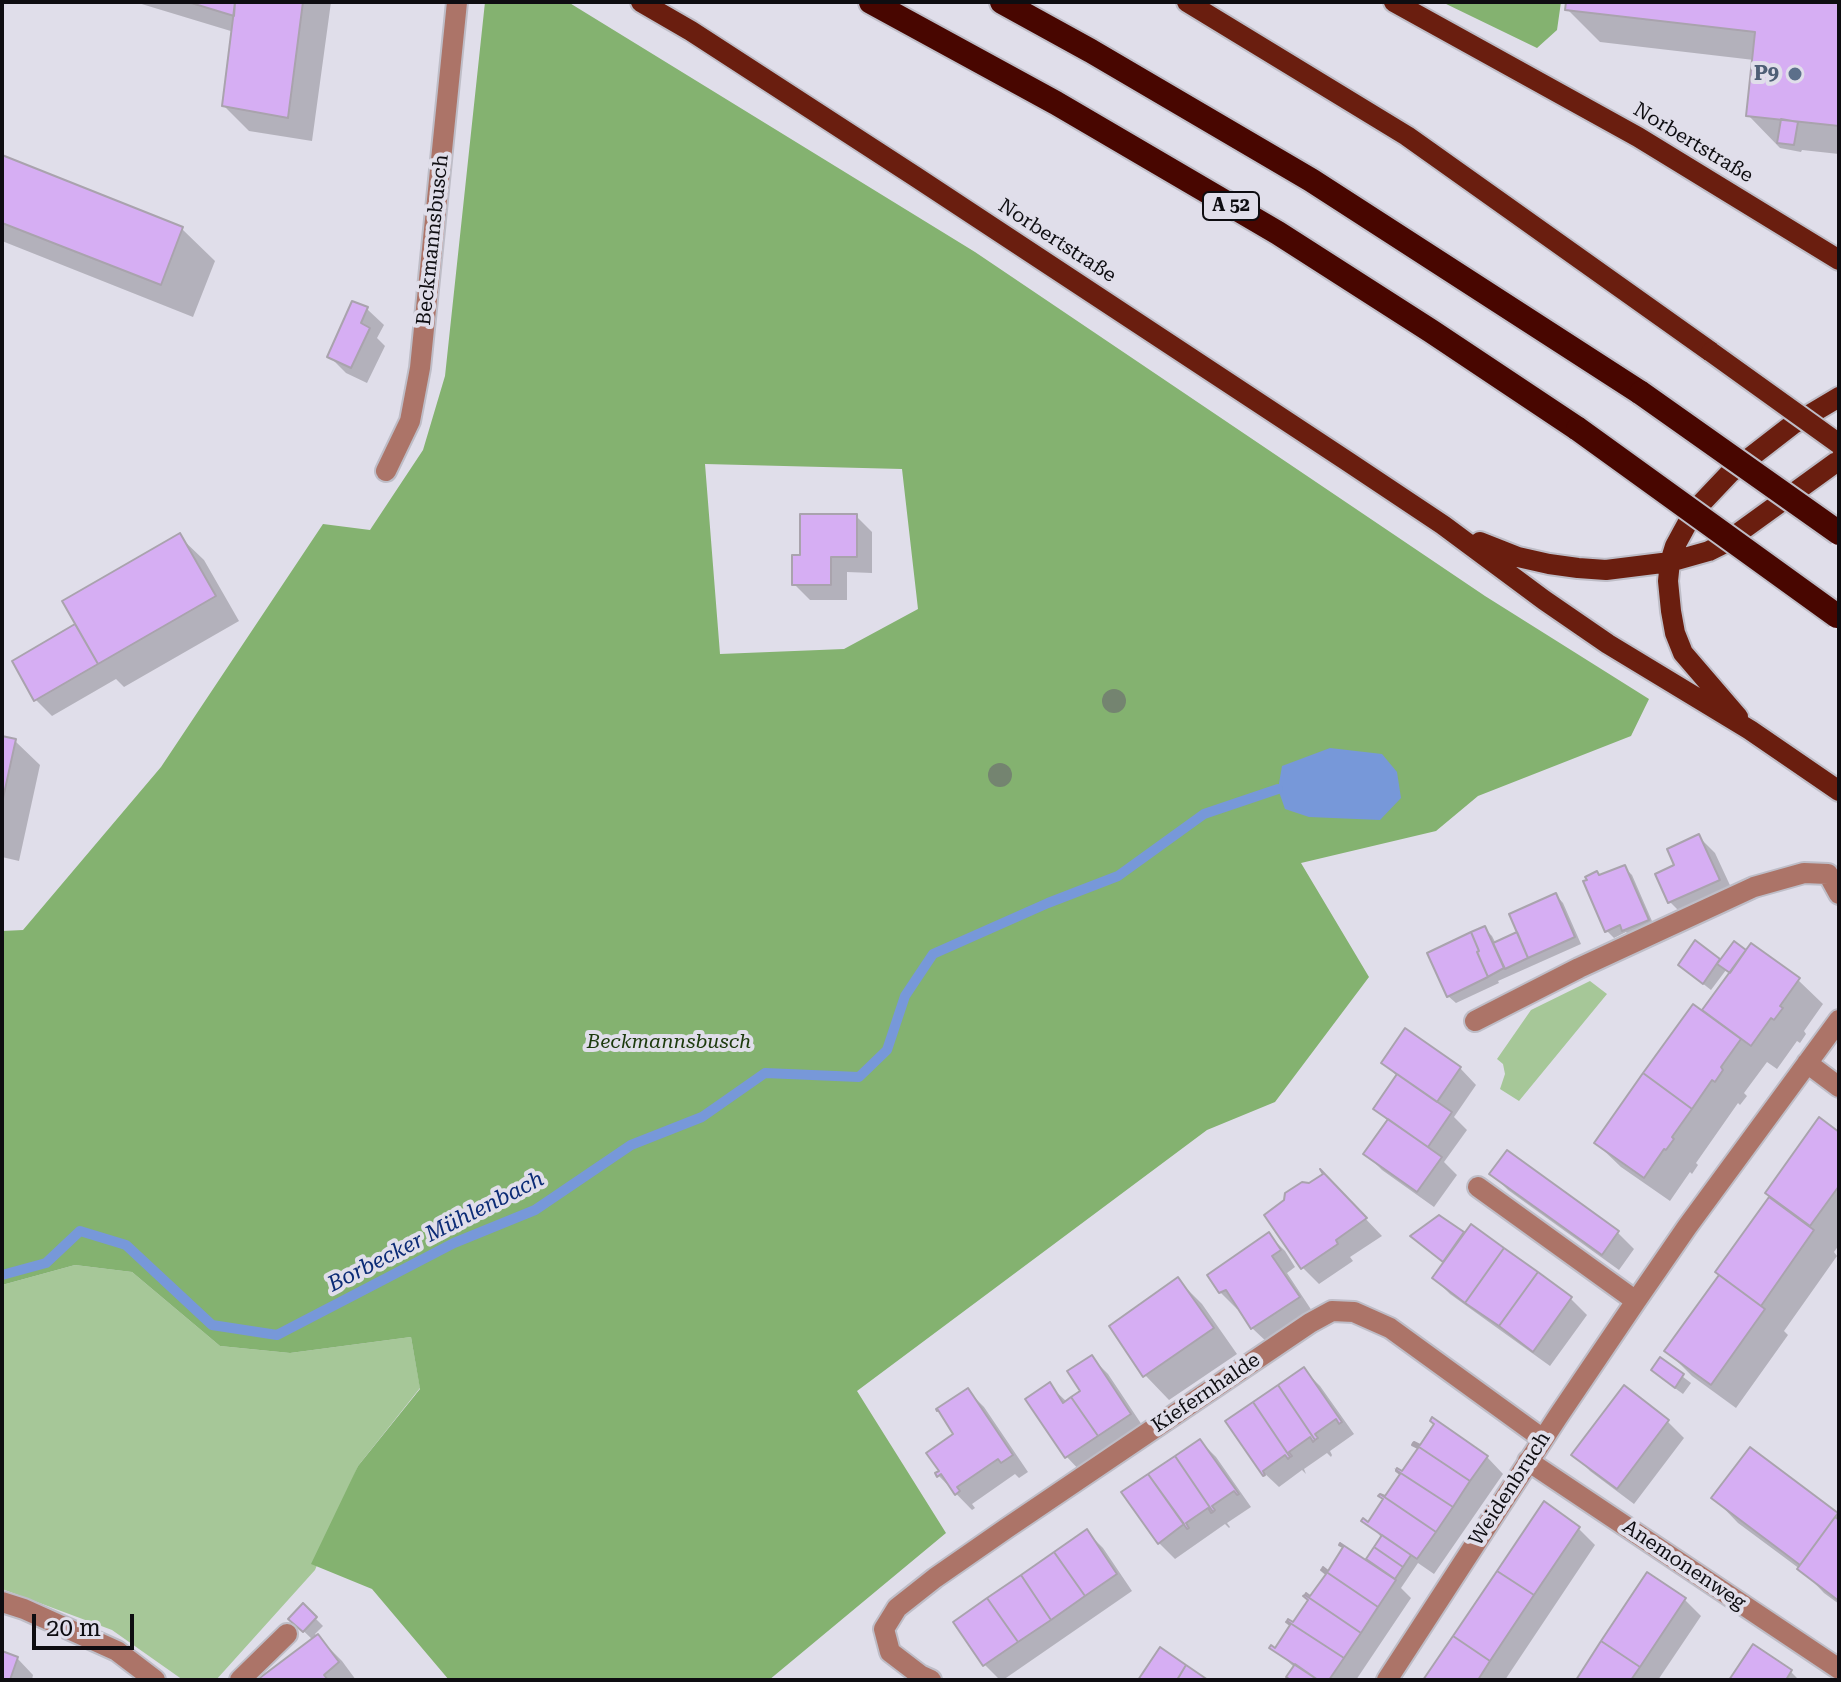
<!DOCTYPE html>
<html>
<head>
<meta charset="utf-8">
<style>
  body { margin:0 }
  #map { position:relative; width:1841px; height:1682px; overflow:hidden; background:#e0deea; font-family:"Roboto Serif",serif }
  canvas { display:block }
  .frame { position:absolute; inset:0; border:4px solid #0e0d11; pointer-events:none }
  .scale { position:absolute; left:32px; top:1614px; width:102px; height:36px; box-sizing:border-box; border:4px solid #0e0d11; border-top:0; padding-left:10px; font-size:24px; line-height:28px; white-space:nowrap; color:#0e0d11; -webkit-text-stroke:6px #e0deea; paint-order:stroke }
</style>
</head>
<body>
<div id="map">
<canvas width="1841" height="1682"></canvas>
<div class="frame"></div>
<div class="scale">20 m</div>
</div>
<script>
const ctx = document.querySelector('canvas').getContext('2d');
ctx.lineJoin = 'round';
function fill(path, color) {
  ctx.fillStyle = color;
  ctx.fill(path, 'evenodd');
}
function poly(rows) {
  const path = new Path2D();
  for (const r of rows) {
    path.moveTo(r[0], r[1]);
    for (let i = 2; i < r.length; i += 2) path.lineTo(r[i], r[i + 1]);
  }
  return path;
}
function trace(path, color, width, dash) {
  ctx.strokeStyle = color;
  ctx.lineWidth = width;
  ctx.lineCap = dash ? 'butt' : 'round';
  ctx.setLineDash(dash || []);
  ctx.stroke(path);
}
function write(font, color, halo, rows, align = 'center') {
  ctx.font = font + ' "Roboto Serif",serif';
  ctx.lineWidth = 8;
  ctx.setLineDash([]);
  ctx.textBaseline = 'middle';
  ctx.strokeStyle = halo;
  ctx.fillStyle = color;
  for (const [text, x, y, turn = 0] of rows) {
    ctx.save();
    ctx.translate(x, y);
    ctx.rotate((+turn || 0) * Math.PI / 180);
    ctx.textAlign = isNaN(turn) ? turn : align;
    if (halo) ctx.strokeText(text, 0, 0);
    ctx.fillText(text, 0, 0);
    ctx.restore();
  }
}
fill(poly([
  [1590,981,1607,994,1519,1101,1500,1089,1505,1074,1503,1064,1497,1059,1531,1010],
  [75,1265,132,1272,220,1346,290,1353,411,1337,420,1388,358,1466,315,1570,216,1680,183,1680,112,1630,2,1589,2,1285]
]), '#a6c798');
fill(poly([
  [485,2,568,2,975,252,1485,596,1649,699,1631,736,1478,796,1436,831,1301,863,1369,977,1275,1102,1207,1130,857,1391,946,1533,769,1680,449,1680,372,1589,311,1564,358,1466,420,1389,411,1337,290,1353,220,1346,132,1272,75,1265,2,1285,2,931,23,930,161,767,323,524,370,530,423,450,445,376],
  [705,464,902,469,918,609,844,649,720,654],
  [1442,2,1561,2,1557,30,1537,48]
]), '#84b270');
fill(poly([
  [1330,748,1382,754,1397,772,1401,798,1380,820,1309,817,1285,809,1278,789,1282,766]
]), '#7798d9');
fill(poly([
  [135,2,331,2,312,141,249,131,224,106,234,32],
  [1568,2,1839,2,1839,154,1802,150,1801,152,1780,148,1748,115,1754,60,1600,42,1567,9],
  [2,157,182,229,215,261,193,317,2,241],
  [353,303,367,309,384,325,377,338,385,346,367,383,346,373,330,357],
  [856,516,872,532,872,573,847,572,847,600,810,600,794,584,802,557],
  [179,536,204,560,239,621,124,687,116,679,52,716,36,700,14,661,78,625],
  [2,738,15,741,40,765,19,861,2,857],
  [1698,836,1715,853,1735,896,1686,918,1670,902],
  [1624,867,1632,875,1655,928,1632,938,1626,932,1614,938,1606,930,1600,877],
  [1556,895,1563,903,1581,944,1498,981,1499,983,1456,1003,1448,996,1484,928,1492,936,1496,944,1519,933],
  [1695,943,1721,962,1798,980,1823,1004,1804,1031,1806,1034,1800,1043,1797,1041,1777,1069,1767,1062,1744,1093,1747,1096,1740,1105,1738,1103,1696,1163,1698,1165,1692,1174,1690,1172,1670,1201,1621,1167,1596,1143,1702,1013,1731,974,1726,970,1711,990,1688,972],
  [1383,1063,1460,1068,1476,1085,1454,1117,1467,1130,1444,1162,1457,1175,1434,1207,1382,1170,1366,1154,1389,1122,1376,1109,1398,1077],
  [1839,1134,1839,1245,1834,1252,1837,1256,1784,1331,1788,1335,1736,1408,1692,1376,1667,1351,1721,1275,1717,1272,1772,1197],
  [1507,1153,1618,1233,1634,1249,1619,1270,1508,1190,1492,1174],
  [1340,1192,1382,1236,1350,1257,1353,1261,1319,1284,1303,1268,1266,1216],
  [1439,1217,1465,1235,1471,1226,1571,1299,1587,1315,1550,1366,1450,1294,1434,1278,1445,1263,1413,1237],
  [1269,1235,1285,1251,1295,1267,1287,1273,1314,1314,1269,1344,1252,1328,1239,1307,1237,1309,1220,1292],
  [1178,1280,1202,1304,1237,1354,1169,1400,1145,1375],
  [1092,1358,1108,1374,1146,1431,1082,1473,1066,1456,1049,1385,1067,1402,1082,1392],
  [1661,1360,1691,1383,1683,1394,1661,1378],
  [1304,1370,1320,1386,1354,1434,1330,1451,1332,1455,1331,1457,1327,1453,1304,1469,1306,1474,1302,1470,1279,1487,1262,1471],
  [968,1391,984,1407,1028,1472,1019,1478,1015,1474,972,1504,975,1508,972,1510,937,1474,941,1471,956,1435],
  [1667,1421,1684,1438,1634,1504,1590,1471,1574,1454],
  [1200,1441,1216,1457,1251,1507,1227,1523,1230,1527,1229,1528,1225,1524,1175,1559,1159,1543],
  [1414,1445,1487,1457,1503,1474,1434,1574,1418,1563,1401,1588,1411,1598,1356,1680,1287,1680,1295,1668,1276,1650,1292,1626,1287,1621,1293,1625,1311,1599,1376,1566,1369,1559,1382,1538,1369,1524,1401,1476,1394,1468,1403,1473,1419,1450],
  [1714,1498,1837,1514,1839,1517,1839,1604,1824,1593,1804,1572,1738,1523],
  [1544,1504,1579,1529,1595,1545,1505,1680,1426,1680],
  [1087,1532,1103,1548,1132,1591,1003,1680,1000,1680,985,1665,956,1622],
  [1685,1600,1701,1616,1658,1680,1578,1680],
  [303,1606,323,1626,315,1634,342,1661,356,1680,261,1680,313,1640,291,1619],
  [2,1653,17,1658,33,1675,32,1680,2,1680],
  [1791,1672,1799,1680,1732,1680]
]), '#0003');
trace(poly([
  [2,1275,46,1263,80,1231,126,1245,212,1325,277,1335,454,1243,535,1210,631,1145,702,1117,765,1073,859,1077,887,1050,905,996,933,954,1048,903,1118,876,1204,814,1278,789]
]), '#7798d9', 10);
const building = poly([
  [188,2,235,2,234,16,188,2],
  [235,2,303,2,288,118,222,106,235,2],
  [1566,2,1839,2,1839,126,1746,116,1755,32,1565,10,1566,2],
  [1781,119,1798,122,1794,145,1777,143,1781,119],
  [2,155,183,227,161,285,2,223,2,155],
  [352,301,368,307,361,323,370,328,351,368,327,357,352,301],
  [800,514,857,514,857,557,831,557,831,585,792,585,792,555,800,555,800,514],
  [180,533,216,596,98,664,62,601,180,533],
  [75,624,98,664,34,701,12,661,75,624],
  [2,736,16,739,2,803,2,736],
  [1699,834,1720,880,1668,903,1655,874,1674,865,1667,849,1699,834],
  [1625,865,1649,920,1622,931,1620,925,1605,932,1583,881,1587,880,1585,877,1597,871,1599,875,1625,865],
  [1556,893,1575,937,1528,958,1509,914,1556,893],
  [1485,926,1504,968,1484,979,1488,977,1477,952,1479,951,1471,932,1485,926],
  [1471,932,1479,951,1477,952,1488,977,1447,997,1427,953,1471,932],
  [1517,932,1528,958,1505,969,1493,943,1517,932],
  [1695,940,1720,959,1703,984,1678,965,1695,940],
  [1734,941,1746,950,1730,973,1717,964,1734,941],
  [1751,943,1800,978,1780,1006,1783,1008,1774,1020,1771,1018,1751,1046,1702,1010,1751,943],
  [1693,1004,1741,1039,1721,1067,1723,1070,1715,1082,1712,1080,1692,1109,1643,1073,1693,1004],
  [1405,1028,1461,1067,1437,1102,1381,1063,1405,1028],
  [1643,1073,1692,1109,1672,1137,1674,1139,1666,1150,1664,1149,1644,1178,1594,1143,1643,1073],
  [1397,1074,1452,1112,1428,1147,1373,1109,1397,1074],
  [1819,1117,1839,1132,1839,1186,1810,1226,1765,1193,1819,1117],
  [1388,1119,1442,1157,1417,1192,1363,1154,1388,1119],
  [1507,1150,1619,1231,1602,1255,1489,1174,1507,1150],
  [1320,1169,1367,1218,1336,1240,1338,1244,1301,1269,1264,1215,1284,1200,1285,1193,1302,1182,1309,1183,1323,1174,1320,1169],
  [1769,1197,1814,1230,1761,1306,1715,1272,1769,1197],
  [1439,1215,1464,1232,1443,1262,1410,1236,1439,1215],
  [1471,1224,1504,1248,1465,1303,1432,1278,1471,1224],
  [1269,1232,1281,1250,1272,1256,1300,1297,1251,1329,1226,1290,1219,1293,1207,1275,1269,1232],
  [1504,1248,1538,1272,1499,1326,1465,1303,1504,1248],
  [1538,1272,1572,1297,1533,1352,1499,1326,1538,1272],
  [1719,1275,1765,1309,1711,1385,1664,1351,1719,1275],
  [1178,1277,1214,1328,1143,1377,1109,1326,1178,1277],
  [1092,1355,1131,1414,1098,1436,1071,1397,1080,1391,1067,1371,1092,1355],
  [1660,1357,1684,1374,1675,1388,1651,1370,1660,1357],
  [1304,1367,1342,1422,1339,1424,1336,1419,1315,1434,1318,1438,1315,1440,1278,1385,1304,1367],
  [1050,1382,1063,1403,1071,1397,1098,1436,1065,1458,1025,1399,1050,1382],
  [1278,1385,1315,1440,1313,1442,1310,1437,1289,1452,1292,1456,1290,1457,1253,1402,1278,1385],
  [1624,1385,1669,1420,1617,1489,1571,1455,1624,1385],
  [968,1388,1013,1455,1001,1463,998,1459,957,1487,960,1491,955,1495,941,1474,937,1477,935,1473,939,1471,926,1453,953,1434,938,1410,937,1411,936,1409,968,1388],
  [1253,1402,1290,1457,1288,1459,1285,1455,1263,1471,1265,1475,1263,1476,1225,1421,1253,1402],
  [1432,1417,1488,1456,1470,1481,1413,1443,1414,1442,1420,1445,1434,1424,1430,1421,1432,1417],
  [1200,1439,1239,1494,1237,1495,1234,1491,1212,1506,1215,1510,1213,1512,1175,1456,1200,1439],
  [1413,1443,1470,1481,1453,1507,1396,1470,1397,1468,1402,1471,1418,1448,1412,1445,1413,1443],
  [1750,1447,1838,1513,1800,1565,1711,1498,1750,1447],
  [1175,1456,1213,1512,1211,1513,1208,1508,1186,1523,1189,1528,1187,1529,1148,1474,1175,1456],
  [1396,1470,1453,1507,1436,1532,1380,1494,1385,1496,1400,1474,1396,1471,1396,1470],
  [1148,1474,1184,1524,1158,1544,1121,1492,1148,1474],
  [1380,1494,1436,1532,1417,1559,1361,1521,1363,1518,1368,1522,1383,1499,1378,1496,1380,1494],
  [1544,1501,1580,1527,1534,1595,1497,1571,1544,1501],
  [1835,1517,1839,1520,1839,1601,1797,1569,1835,1517],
  [1087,1529,1117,1574,1085,1596,1054,1552,1087,1529],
  [1382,1535,1411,1555,1403,1567,1374,1547,1382,1535],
  [1340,1543,1396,1580,1378,1607,1322,1569,1323,1567,1328,1571,1343,1547,1339,1545,1340,1543],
  [1374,1547,1403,1567,1395,1579,1366,1559,1374,1547],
  [1054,1552,1085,1596,1051,1620,1021,1575,1054,1552],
  [1322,1569,1378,1607,1361,1633,1305,1595,1306,1593,1310,1596,1326,1574,1321,1570,1322,1569],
  [1497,1571,1534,1595,1490,1661,1453,1636,1497,1571],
  [1647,1572,1686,1598,1640,1667,1601,1641,1647,1572],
  [1021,1575,1051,1620,1018,1642,987,1598,1021,1575],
  [1305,1595,1361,1633,1344,1658,1287,1621,1288,1619,1293,1622,1308,1600,1303,1596,1305,1595],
  [987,1598,1018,1642,983,1666,953,1622,987,1598],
  [303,1603,317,1617,303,1632,288,1619,303,1603],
  [1287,1621,1344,1658,1329,1680,1318,1680,1269,1648,1271,1645,1275,1648,1290,1625,1286,1622,1287,1621],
  [318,1634,339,1662,324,1675,328,1680,257,1680,318,1634],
  [1453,1636,1490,1661,1478,1680,1423,1680,1453,1636],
  [1601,1641,1640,1667,1631,1680,1576,1680,1601,1641],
  [1753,1644,1792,1670,1786,1680,1729,1680,1753,1644],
  [1160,1647,1186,1665,1177,1680,1138,1680,1160,1647],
  [2,1651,18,1657,10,1680,2,1680,2,1651],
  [1295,1664,1318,1680,1291,1680,1286,1677,1295,1664],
  [1186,1665,1208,1680,1177,1680,1186,1665]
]);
fill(building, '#d6aef3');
trace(building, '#a9a3ad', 2);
const minor = poly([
  [386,471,410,421,420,368,457,2],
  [1475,1021,1579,968,1754,887,1804,873,1828,874,1839,894],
  [1807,1063,1839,1087],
  [1478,1187,1636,1301],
  [1528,1461,1839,1669],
  [2,1602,24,1609,117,1651,155,1680],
  [240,1680,287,1634],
  [931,1680,920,1675,890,1652,884,1629,897,1608,935,1578,1007,1528,1310,1323,1332,1311,1354,1312,1390,1328,1543,1439],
  [1387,1680,1557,1418,1636,1301,1687,1227,1839,1020]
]);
const major = poly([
  [641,2,691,31,916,177,1347,461,1443,525,1544,600,1608,644,1750,730,1839,791],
  [1187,2,1407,136,1711,352],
  [1394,2,1638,137,1839,260],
  [1480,542,1518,557,1549,564,1578,568,1606,570,1670,562,1709,551,1723,544,1839,460],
  [1738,717,1683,653,1675,633,1671,611,1668,581,1670,562,1675,546,1694,511,1730,473,1792,425,1839,397]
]);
const highway = poly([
  [871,2,1056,103,1278,233,1431,331,1578,429],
  [1002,2,1091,51,1311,180,1641,393]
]);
trace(minor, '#bebdc7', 24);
trace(major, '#bebdc7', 24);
trace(highway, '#bebdc7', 28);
trace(minor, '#ac7468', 20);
trace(major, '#6a1e0f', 20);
trace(highway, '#480600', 24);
const majorBridge = poly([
  [1711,352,1839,444]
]);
const highwayBridge = poly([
  [1641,393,1839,533],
  [1578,429,1837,616]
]);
trace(majorBridge, '#bebdc7', 24, []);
trace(highwayBridge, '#bebdc7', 28, []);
trace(majorBridge, '#6a1e0f', 20);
trace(highwayBridge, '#480600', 24);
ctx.fillStyle = '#748470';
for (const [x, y] of [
  [1114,701],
  [1000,775]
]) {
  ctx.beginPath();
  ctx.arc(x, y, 12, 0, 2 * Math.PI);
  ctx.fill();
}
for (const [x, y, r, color] of [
  [1795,74,8,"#5c6f8a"]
]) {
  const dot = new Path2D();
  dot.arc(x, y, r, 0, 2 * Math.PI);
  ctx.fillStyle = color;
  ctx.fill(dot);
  trace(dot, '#e0deea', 3);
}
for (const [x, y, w] of [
  [1231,206,56]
]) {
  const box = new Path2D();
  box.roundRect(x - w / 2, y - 14, w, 28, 6);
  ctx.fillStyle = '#e0deea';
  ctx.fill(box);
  trace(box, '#0e0d11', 2);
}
write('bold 18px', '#0e0d11', null, [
  ["A 52",1231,206]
]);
write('bold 20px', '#4e5e75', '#e0deea', [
  ["P9",1779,74]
], 'right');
write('20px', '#0e0d11', '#e0deea', [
  ["Norbertstraße",1693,143,31],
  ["Beckmannsbusch",433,240,-84],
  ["Norbertstraße",1057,241,33],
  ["Kiefernhalde",1206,1393,-34],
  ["Weidenbruch",1510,1489,-57],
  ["Anemonenweg",1684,1565,34]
]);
write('italic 20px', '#1c3a0c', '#e0deea', [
  ["Beckmannsbusch",669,1042]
]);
write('italic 22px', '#0b2b76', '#e0deea', [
  ["Borbecker Mühlenbach",436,1232,-27]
]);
</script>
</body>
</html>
